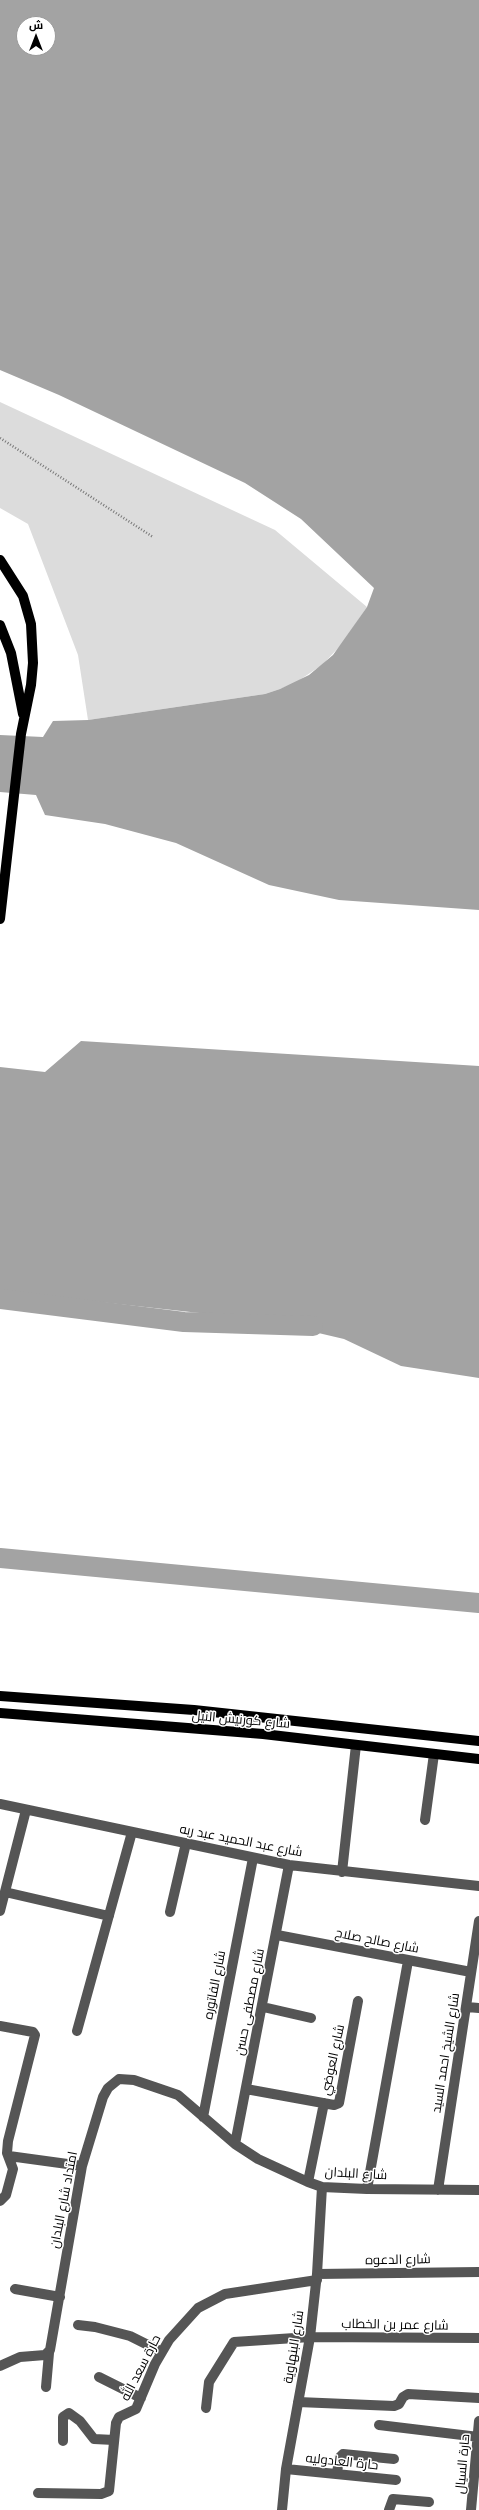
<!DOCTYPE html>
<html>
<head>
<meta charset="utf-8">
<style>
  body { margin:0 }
  #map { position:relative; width:479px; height:2510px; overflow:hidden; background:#fff; font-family:"PT Sans",Cairo,sans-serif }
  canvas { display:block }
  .north { position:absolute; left:16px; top:16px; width:40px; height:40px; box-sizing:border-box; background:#fff; border:1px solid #999; border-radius:50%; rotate:0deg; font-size:11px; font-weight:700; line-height:16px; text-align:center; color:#000 }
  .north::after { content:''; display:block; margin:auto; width:14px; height:18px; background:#000; clip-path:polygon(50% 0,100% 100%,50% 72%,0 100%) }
</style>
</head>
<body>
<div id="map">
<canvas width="479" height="2510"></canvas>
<div class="north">ش</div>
</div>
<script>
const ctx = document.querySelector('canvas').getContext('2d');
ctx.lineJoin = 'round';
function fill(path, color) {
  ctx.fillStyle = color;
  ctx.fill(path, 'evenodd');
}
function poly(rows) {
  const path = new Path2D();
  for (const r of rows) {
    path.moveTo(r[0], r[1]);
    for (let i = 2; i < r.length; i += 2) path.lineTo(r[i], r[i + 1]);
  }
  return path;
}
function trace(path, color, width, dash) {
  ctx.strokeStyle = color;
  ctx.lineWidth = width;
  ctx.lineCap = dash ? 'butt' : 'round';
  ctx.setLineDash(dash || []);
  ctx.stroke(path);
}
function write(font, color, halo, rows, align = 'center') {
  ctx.font = font + ' "PT Sans",Cairo,sans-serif';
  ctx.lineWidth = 3;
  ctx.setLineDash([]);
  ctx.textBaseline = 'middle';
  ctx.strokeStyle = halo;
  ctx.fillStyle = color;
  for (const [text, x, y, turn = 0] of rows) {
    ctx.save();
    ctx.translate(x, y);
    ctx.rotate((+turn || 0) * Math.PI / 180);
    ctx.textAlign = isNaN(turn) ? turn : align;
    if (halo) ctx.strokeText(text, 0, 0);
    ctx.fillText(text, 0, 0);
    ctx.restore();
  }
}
fill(poly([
  [0,402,275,530,367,607,342,644,322,665,295,683,280,689,265,694,88,720,78,655,28,524,0,508]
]), '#dcdcdc');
fill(poly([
  [0,0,479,0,479,910,339,900,269,885,176,843,105,824,45,815,36,795,0,792,0,735,43,737,53,721,88,720,265,694,280,689,309,675,333,655,367,607,374,588,301,519,245,483,59,395,0,370],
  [24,24,48,24,48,48,24,48],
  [81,1041,479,1066,479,1378,401,1366,344,1339,263,1320,0,1291,0,1067,45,1072]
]), '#a3a3a3');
trace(poly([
  [0,1299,184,1322,313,1326],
  [0,1558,479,1603]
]), '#a3a3a3', 20);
trace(poly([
  [0,438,153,537]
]), '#777', 2.5, [1, 2]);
trace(poly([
  [0,1804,289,1865,479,1886],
  [425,1820,434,1754],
  [342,1872,356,1745],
  [5,1892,109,1916],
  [0,1911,26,1810],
  [170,1912,186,1843],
  [277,1935,471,1972],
  [263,2007,311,2018],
  [467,2007,479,2008],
  [0,2026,33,2032,35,2035,8,2141,7,2153,13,2169,6,2195,0,2201],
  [77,2031,132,1832],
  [246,2089,334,2105,339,2103,358,2001],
  [203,2117,253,1858],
  [235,2144,289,1865],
  [9,2156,82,2166],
  [308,2182,324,2103],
  [367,2189,408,1961],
  [438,2190,479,1921],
  [317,2274,479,2272],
  [15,2289,60,2297],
  [78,2325,95,2327,130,2336,162,2352],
  [0,2366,20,2357,45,2355,50,2350,82,2166,103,2097,108,2088,119,2079,134,2080,178,2095,235,2144,258,2159,308,2182,322,2187,367,2189,479,2190],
  [99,2377,141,2398],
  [46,2387,49,2353],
  [298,2402,394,2406,399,2404,403,2397,408,2394,479,2398],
  [206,2408,209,2382,234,2342,310,2337,479,2338],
  [379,2425,479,2437],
  [63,2441,63,2417,69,2413,80,2421,94,2439,114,2440],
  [286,2469,396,2480],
  [337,2474,339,2458,343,2454,394,2459],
  [38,2493,101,2494,109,2491,116,2423,119,2417,136,2409,155,2364,169,2340,198,2308,225,2294,317,2280],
  [282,2510,286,2469,310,2337,317,2274,322,2187],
  [389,2510,393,2499,429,2502],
  [471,2510,479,2421]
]), '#555', 10);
trace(poly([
  [0,560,23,596,31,624,33,663,31,685,21,734,0,919],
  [0,625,11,653,23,714],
  [0,1696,194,1710,479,1741],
  [0,1713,263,1734,479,1759]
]), '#000', 10);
write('13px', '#000', '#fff', [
  ["شارع كورنيش النيل",241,1720,5],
  ["شارع عبد الحميد عبد ربه",241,1841,11],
  ["شارع صالح صلاح",377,1941,11],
  ["شارع الفاتوره",215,1985,-79],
  ["شارع مصطفى حسن",250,2002,-79],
  ["شارع الشيخ احمد السيد",446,2053,-81],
  ["شارع العوضي",333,2060,-78],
  ["شارع البلدان",356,2174,3],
  ["امتداد شارع البلدان",64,2200,-79],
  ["شارع الدعوه",398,2260,-1],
  ["شارع عمر بن الخطاب",395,2325,1],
  ["شارع البنهاوية",294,2347,-81],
  ["حارة سعد الله",141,2368,-63],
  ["حارة العادوليه",342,2462,6],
  ["حارة السيال",463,2464,-85]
]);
</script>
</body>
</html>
